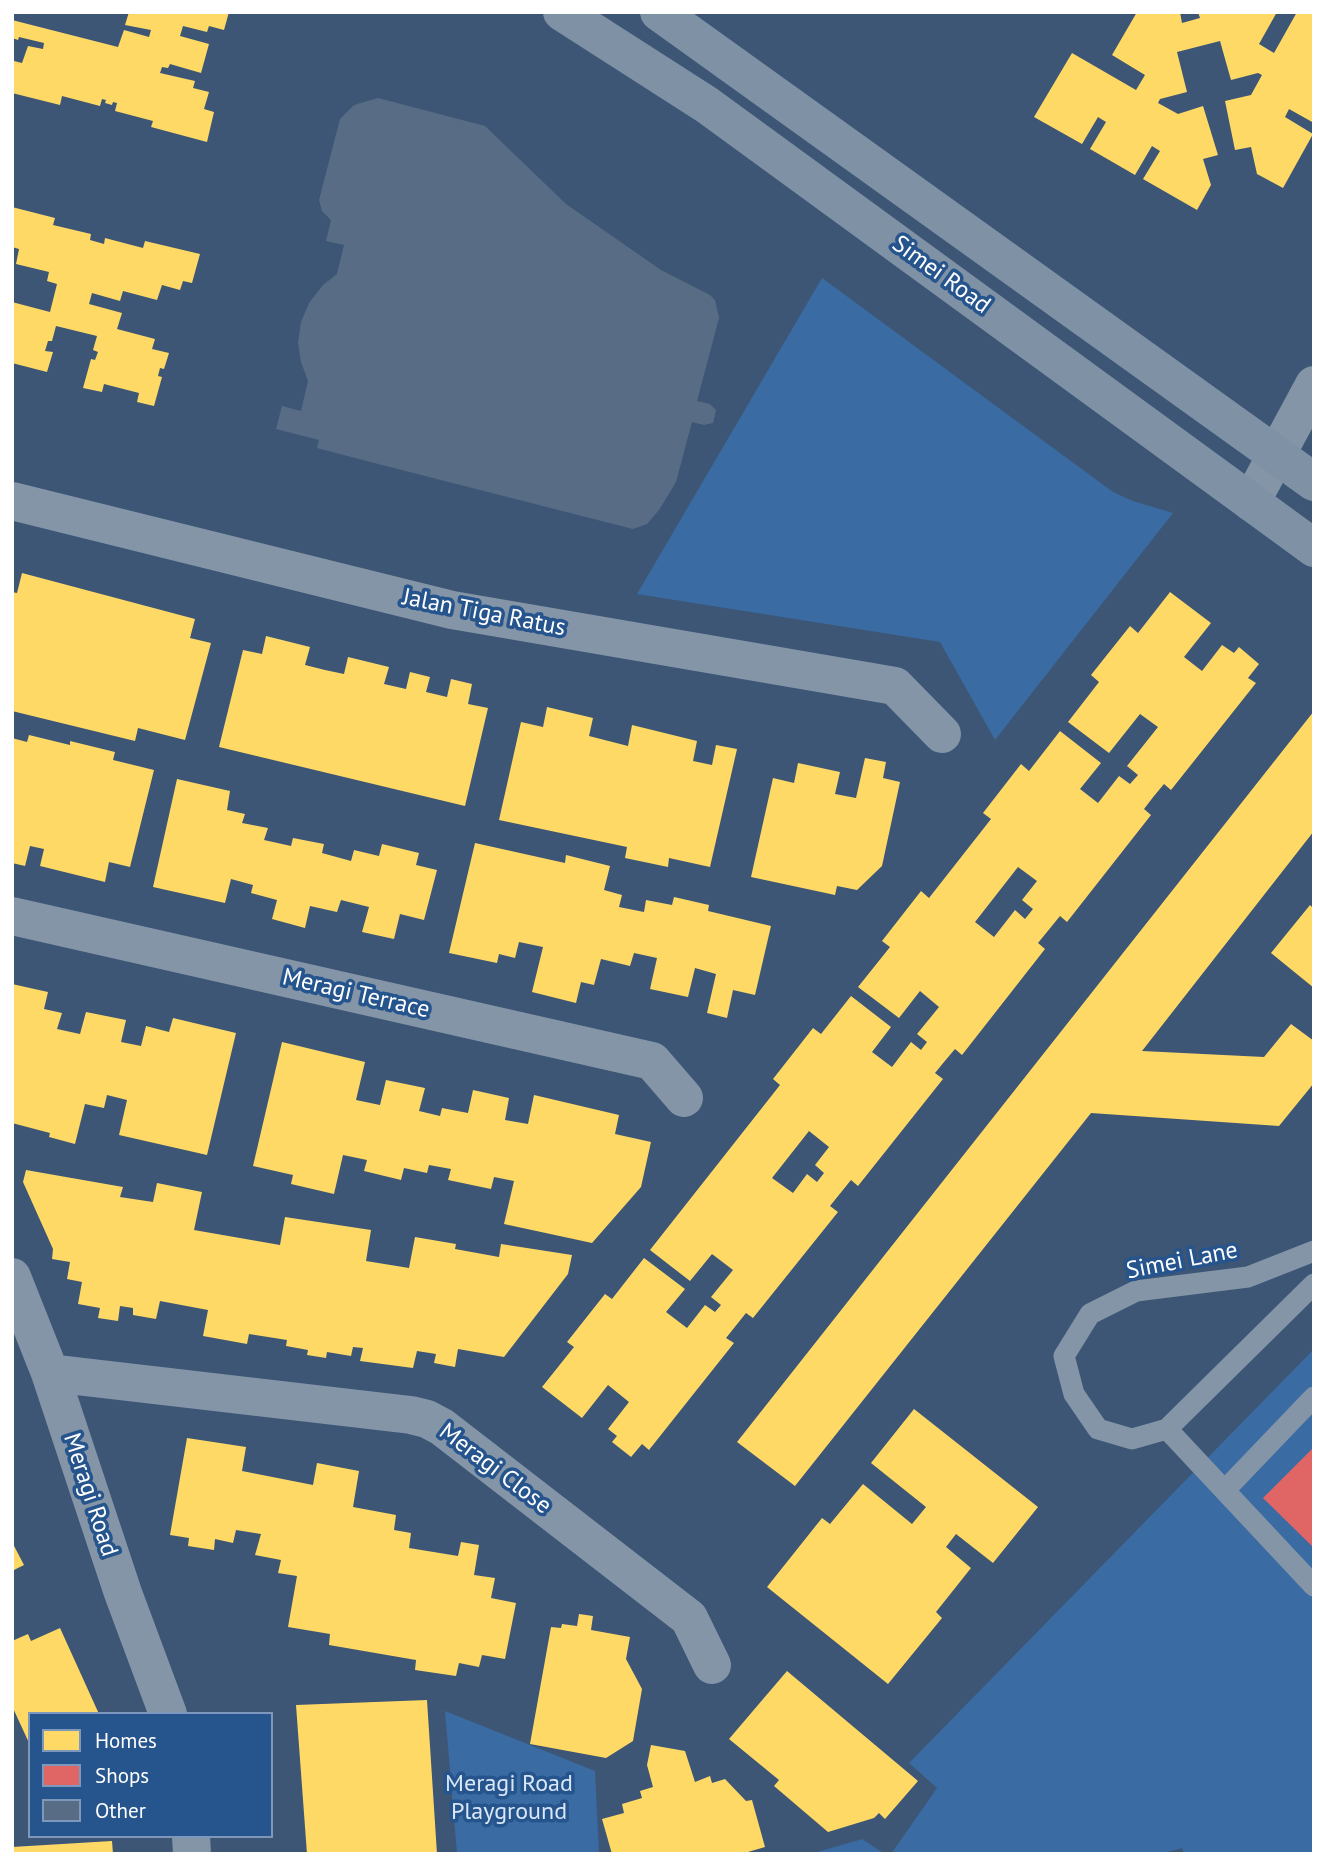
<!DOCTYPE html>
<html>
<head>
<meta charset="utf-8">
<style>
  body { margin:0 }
  #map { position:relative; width:1326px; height:1866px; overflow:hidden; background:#3d5675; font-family:"PT Sans",sans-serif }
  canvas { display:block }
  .frame { position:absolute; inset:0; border:14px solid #fff; pointer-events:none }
  .legend { position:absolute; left:28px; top:1712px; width:245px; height:126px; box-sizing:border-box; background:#26548c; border:2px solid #7d98ba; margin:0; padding:9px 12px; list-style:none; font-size:21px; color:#fff }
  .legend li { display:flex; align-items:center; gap:14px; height:35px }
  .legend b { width:35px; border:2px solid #7d98ba }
</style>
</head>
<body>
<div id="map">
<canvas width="1326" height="1866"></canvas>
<div class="frame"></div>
<ul class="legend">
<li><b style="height:19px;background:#ffd966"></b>Homes</li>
<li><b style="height:19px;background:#e06666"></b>Shops</li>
<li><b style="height:19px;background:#586d85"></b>Other</li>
</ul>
</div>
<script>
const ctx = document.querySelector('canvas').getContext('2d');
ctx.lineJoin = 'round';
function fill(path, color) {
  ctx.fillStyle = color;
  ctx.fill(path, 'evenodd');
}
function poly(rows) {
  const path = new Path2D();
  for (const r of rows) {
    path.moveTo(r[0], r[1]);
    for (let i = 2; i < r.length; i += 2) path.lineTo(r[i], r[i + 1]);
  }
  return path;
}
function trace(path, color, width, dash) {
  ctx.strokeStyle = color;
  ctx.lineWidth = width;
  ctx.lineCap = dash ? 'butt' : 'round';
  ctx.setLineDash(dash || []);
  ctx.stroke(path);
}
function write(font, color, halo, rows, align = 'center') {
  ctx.font = font + ' "PT Sans",sans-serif';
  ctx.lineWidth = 7;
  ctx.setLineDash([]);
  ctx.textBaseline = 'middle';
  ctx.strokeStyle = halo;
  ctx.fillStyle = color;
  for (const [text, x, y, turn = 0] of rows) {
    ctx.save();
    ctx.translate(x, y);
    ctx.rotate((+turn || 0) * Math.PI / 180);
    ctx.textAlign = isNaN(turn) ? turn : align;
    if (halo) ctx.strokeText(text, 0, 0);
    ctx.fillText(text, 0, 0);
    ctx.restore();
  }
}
fill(poly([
  [822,278,1113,492,1133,501,1173,513,995,740,940,642,637,594],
  [1314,1349,1314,1854,1184,1854,1182,1848,1161,1854,891,1854,937,1788,909,1763],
  [445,1711,595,1771,599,1854,457,1854],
  [862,1839,885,1854,811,1854]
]), '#3a6ba2');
fill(poly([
  [129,12,229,12,224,30,209,26,207,32,183,26,180,36,209,44,201,73,170,64,168,68,162,67,160,73,195,81,193,88,209,92,204,109,214,112,207,142,151,127,153,121,115,111,117,103,113,102,112,105,105,103,106,100,102,99,100,106,62,96,60,105,12,93,14,61,22,63,28,46,43,49,44,43,19,37,18,40,12,38,12,20,118,47,124,30,149,37,151,30,125,25],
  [1137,12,1180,12,1182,23,1200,18,1198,12,1277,12,1259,44,1274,53,1297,12,1314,12,1314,123,1289,109,1285,117,1313,134,1283,188,1257,174,1251,147,1235,150,1225,101,1251,95,1262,75,1258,73,1231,80,1220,41,1177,52,1187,92,1160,99,1158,103,1178,114,1203,106,1218,155,1203,159,1211,185,1197,210,1143,179,1160,151,1152,146,1135,175,1090,149,1106,122,1098,117,1082,144,1034,117,1072,53,1136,90,1145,75,1112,55],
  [12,207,55,218,53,225,91,234,90,240,104,244,105,238,143,248,145,241,200,254,192,283,183,281,180,290,162,285,157,300,123,291,120,301,92,293,89,304,122,313,117,329,155,339,152,349,169,353,164,369,160,368,158,376,162,377,154,406,137,402,139,393,104,384,102,392,83,388,91,359,95,360,98,352,93,350,97,336,56,326,52,341,48,341,45,351,53,352,47,372,12,363,12,302,50,312,57,284,47,281,49,272,16,264,19,249,12,247],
  [22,573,195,619,190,638,211,643,185,740,138,728,135,741,12,711,12,592,17,593],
  [1170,592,1211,623,1184,657,1202,671,1222,645,1234,653,1239,647,1259,664,1248,678,1256,683,1171,790,1164,784,1154,796,1144,809,1151,815,1067,922,1060,916,1038,943,1045,949,962,1055,955,1049,944,1062,935,1073,943,1079,858,1186,851,1180,830,1206,838,1212,753,1318,746,1313,726,1338,734,1343,649,1450,642,1444,631,1457,612,1442,617,1436,608,1429,629,1402,608,1385,582,1418,542,1387,574,1347,567,1342,605,1294,612,1299,644,1258,685,1289,666,1312,687,1328,705,1305,715,1312,721,1305,711,1297,733,1270,712,1254,690,1281,650,1250,780,1085,773,1079,813,1028,821,1034,851,996,891,1027,872,1052,892,1067,911,1042,921,1050,927,1042,917,1034,939,1007,920,991,899,1018,858,987,890,947,882,941,921,891,929,898,991,819,983,813,1021,764,1029,771,1060,731,1101,763,1080,789,1098,803,1119,776,1130,784,1138,775,1127,766,1158,727,1140,714,1109,753,1068,722,1099,682,1091,675,1130,626,1138,633],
  [1018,867,1037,881,1022,900,1033,909,1025,919,1015,910,994,937,975,922],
  [809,1131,829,1147,815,1165,824,1173,817,1182,807,1174,793,1193,772,1178],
  [266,636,310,647,305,665,325,670,344,674,348,657,389,667,384,684,406,689,410,672,430,677,426,692,447,697,451,679,472,684,468,704,488,708,465,806,219,747,243,650,262,654],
  [547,707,593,718,589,736,628,746,632,725,697,741,693,761,712,765,716,745,737,749,710,867,669,858,668,867,625,858,627,847,499,820,521,722,543,727],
  [1314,711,1314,831,1142,1051,1264,1057,1291,1024,1314,1041,1314,1083,1279,1126,1091,1113,795,1486,737,1442],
  [29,735,70,745,70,741,115,752,113,760,154,770,130,867,109,862,105,882,40,866,44,849,30,846,25,866,12,863,12,738,27,742],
  [865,758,886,762,883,778,900,782,882,866,857,890,837,886,835,895,751,877,773,778,794,783,798,763,840,772,835,794,856,798],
  [177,779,230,791,227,810,245,814,242,823,268,828,264,840,291,846,293,838,324,844,322,853,351,861,354,850,379,856,382,844,419,853,416,865,437,870,424,920,400,914,394,939,362,932,369,907,341,900,337,912,310,906,305,928,272,919,277,900,251,893,253,885,231,879,225,903,153,887],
  [475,843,565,863,566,855,610,866,604,890,622,895,619,907,644,912,646,900,672,905,674,897,709,905,708,911,771,926,755,995,733,990,727,1018,707,1013,716,974,695,968,688,997,650,989,657,958,634,953,630,966,601,959,594,985,581,982,576,1003,532,992,543,947,519,942,515,958,499,954,497,963,449,953],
  [1310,905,1314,909,1314,988,1271,953],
  [12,984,48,992,44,1009,62,1013,57,1029,80,1034,86,1012,126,1020,121,1042,141,1046,146,1026,169,1032,173,1018,236,1033,207,1155,119,1135,127,1100,107,1095,104,1108,85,1104,75,1144,49,1137,50,1133,12,1123],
  [282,1042,365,1062,356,1100,380,1105,386,1080,425,1088,419,1111,440,1116,442,1108,468,1113,473,1090,509,1098,505,1120,528,1124,534,1095,619,1115,615,1134,651,1142,641,1187,592,1243,504,1224,514,1181,494,1177,491,1189,448,1180,451,1169,429,1165,427,1173,404,1168,401,1180,364,1171,367,1160,343,1155,334,1194,291,1184,293,1175,253,1166],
  [26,1170,123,1187,120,1197,153,1202,157,1183,202,1192,194,1230,280,1245,285,1217,371,1230,366,1261,409,1268,415,1237,456,1244,455,1249,499,1257,501,1244,572,1255,568,1274,504,1357,458,1349,455,1367,434,1363,436,1354,417,1351,413,1368,360,1361,363,1348,353,1347,351,1356,327,1352,326,1358,307,1355,308,1350,286,1346,287,1340,249,1334,247,1344,203,1336,208,1310,160,1301,156,1319,133,1315,133,1308,120,1306,118,1321,98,1318,100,1308,78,1304,82,1282,67,1279,70,1262,52,1259,53,1249,23,1182],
  [914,1409,1038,1507,993,1563,956,1534,946,1547,971,1568,936,1612,942,1618,888,1684,767,1587,822,1518,830,1524,863,1484,912,1524,926,1507,871,1463],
  [187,1438,246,1447,242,1471,313,1485,317,1463,359,1471,353,1507,396,1515,394,1530,411,1533,409,1548,458,1556,461,1542,479,1545,474,1575,495,1578,491,1598,516,1603,505,1659,482,1655,479,1667,459,1663,456,1676,415,1670,416,1660,329,1645,330,1634,288,1627,297,1576,278,1573,281,1560,255,1555,261,1534,236,1530,233,1543,215,1539,214,1550,188,1546,189,1538,170,1535],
  [12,1542,24,1565,12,1571],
  [579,1614,593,1616,591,1630,630,1637,626,1659,642,1689,633,1741,606,1758,530,1744,551,1627,561,1628,562,1624,577,1626],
  [60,1628,99,1714,30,1714,30,1745,12,1706,12,1641,28,1634,31,1641],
  [787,1671,918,1781,885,1819,879,1813,874,1818,828,1832,774,1786,779,1780,729,1739],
  [427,1700,437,1854,307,1854,296,1705],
  [651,1745,685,1751,695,1782,710,1776,712,1783,725,1779,746,1801,752,1800,765,1847,741,1854,612,1854,602,1819,624,1813,622,1804,642,1798,640,1791,653,1787,647,1765],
  [112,1841,113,1854,12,1854,12,1847]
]), '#ffd966');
fill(poly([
  [1314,1447,1314,1548,1263,1498]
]), '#e06666');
fill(poly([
  [378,98,485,126,566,204,661,270,710,295,715,300,719,318,697,401,710,404,716,410,713,423,704,425,692,422,676,482,659,510,647,524,633,529,382,465,317,448,319,440,276,429,282,406,301,411,308,381,301,362,298,343,301,322,309,303,323,285,337,274,344,245,326,241,331,220,322,211,319,200,340,119,354,105]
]), '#586d85');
trace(poly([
  [1314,1251,1248,1277,1136,1291,1090,1314,1064,1356,1074,1394,1098,1429,1132,1439,1167,1429,1314,1284],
  [1167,1429,1314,1586],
  [1225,1490,1314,1397]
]), '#8495a8', 21);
trace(poly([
  [12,501,452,610,895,686,942,734],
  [1251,502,1314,385],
  [12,916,652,1061,684,1098],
  [12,1277,50,1373,123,1593,168,1714],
  [50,1373,411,1415,427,1419,442,1427,689,1618,712,1665],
  [191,1836,192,1854]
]), '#8495a8', 38);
trace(poly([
  [562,12,707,105,1314,548],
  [659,12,1314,482]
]), '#7f91a5', 38);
write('24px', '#fff', '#26548c', [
  ["Simei Road",941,275,36],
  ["Jalan Tiga Ratus",484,613,11],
  ["Meragi Terrace",356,994,13],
  ["Simei Lane",1182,1261,-11],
  ["Meragi Close",495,1469,37],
  ["Meragi Road",90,1495,72]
]);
write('24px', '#d9e7f8', '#26548c', [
  ["Meragi Road",509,1784],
  ["Playground",509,1812]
]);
</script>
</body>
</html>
